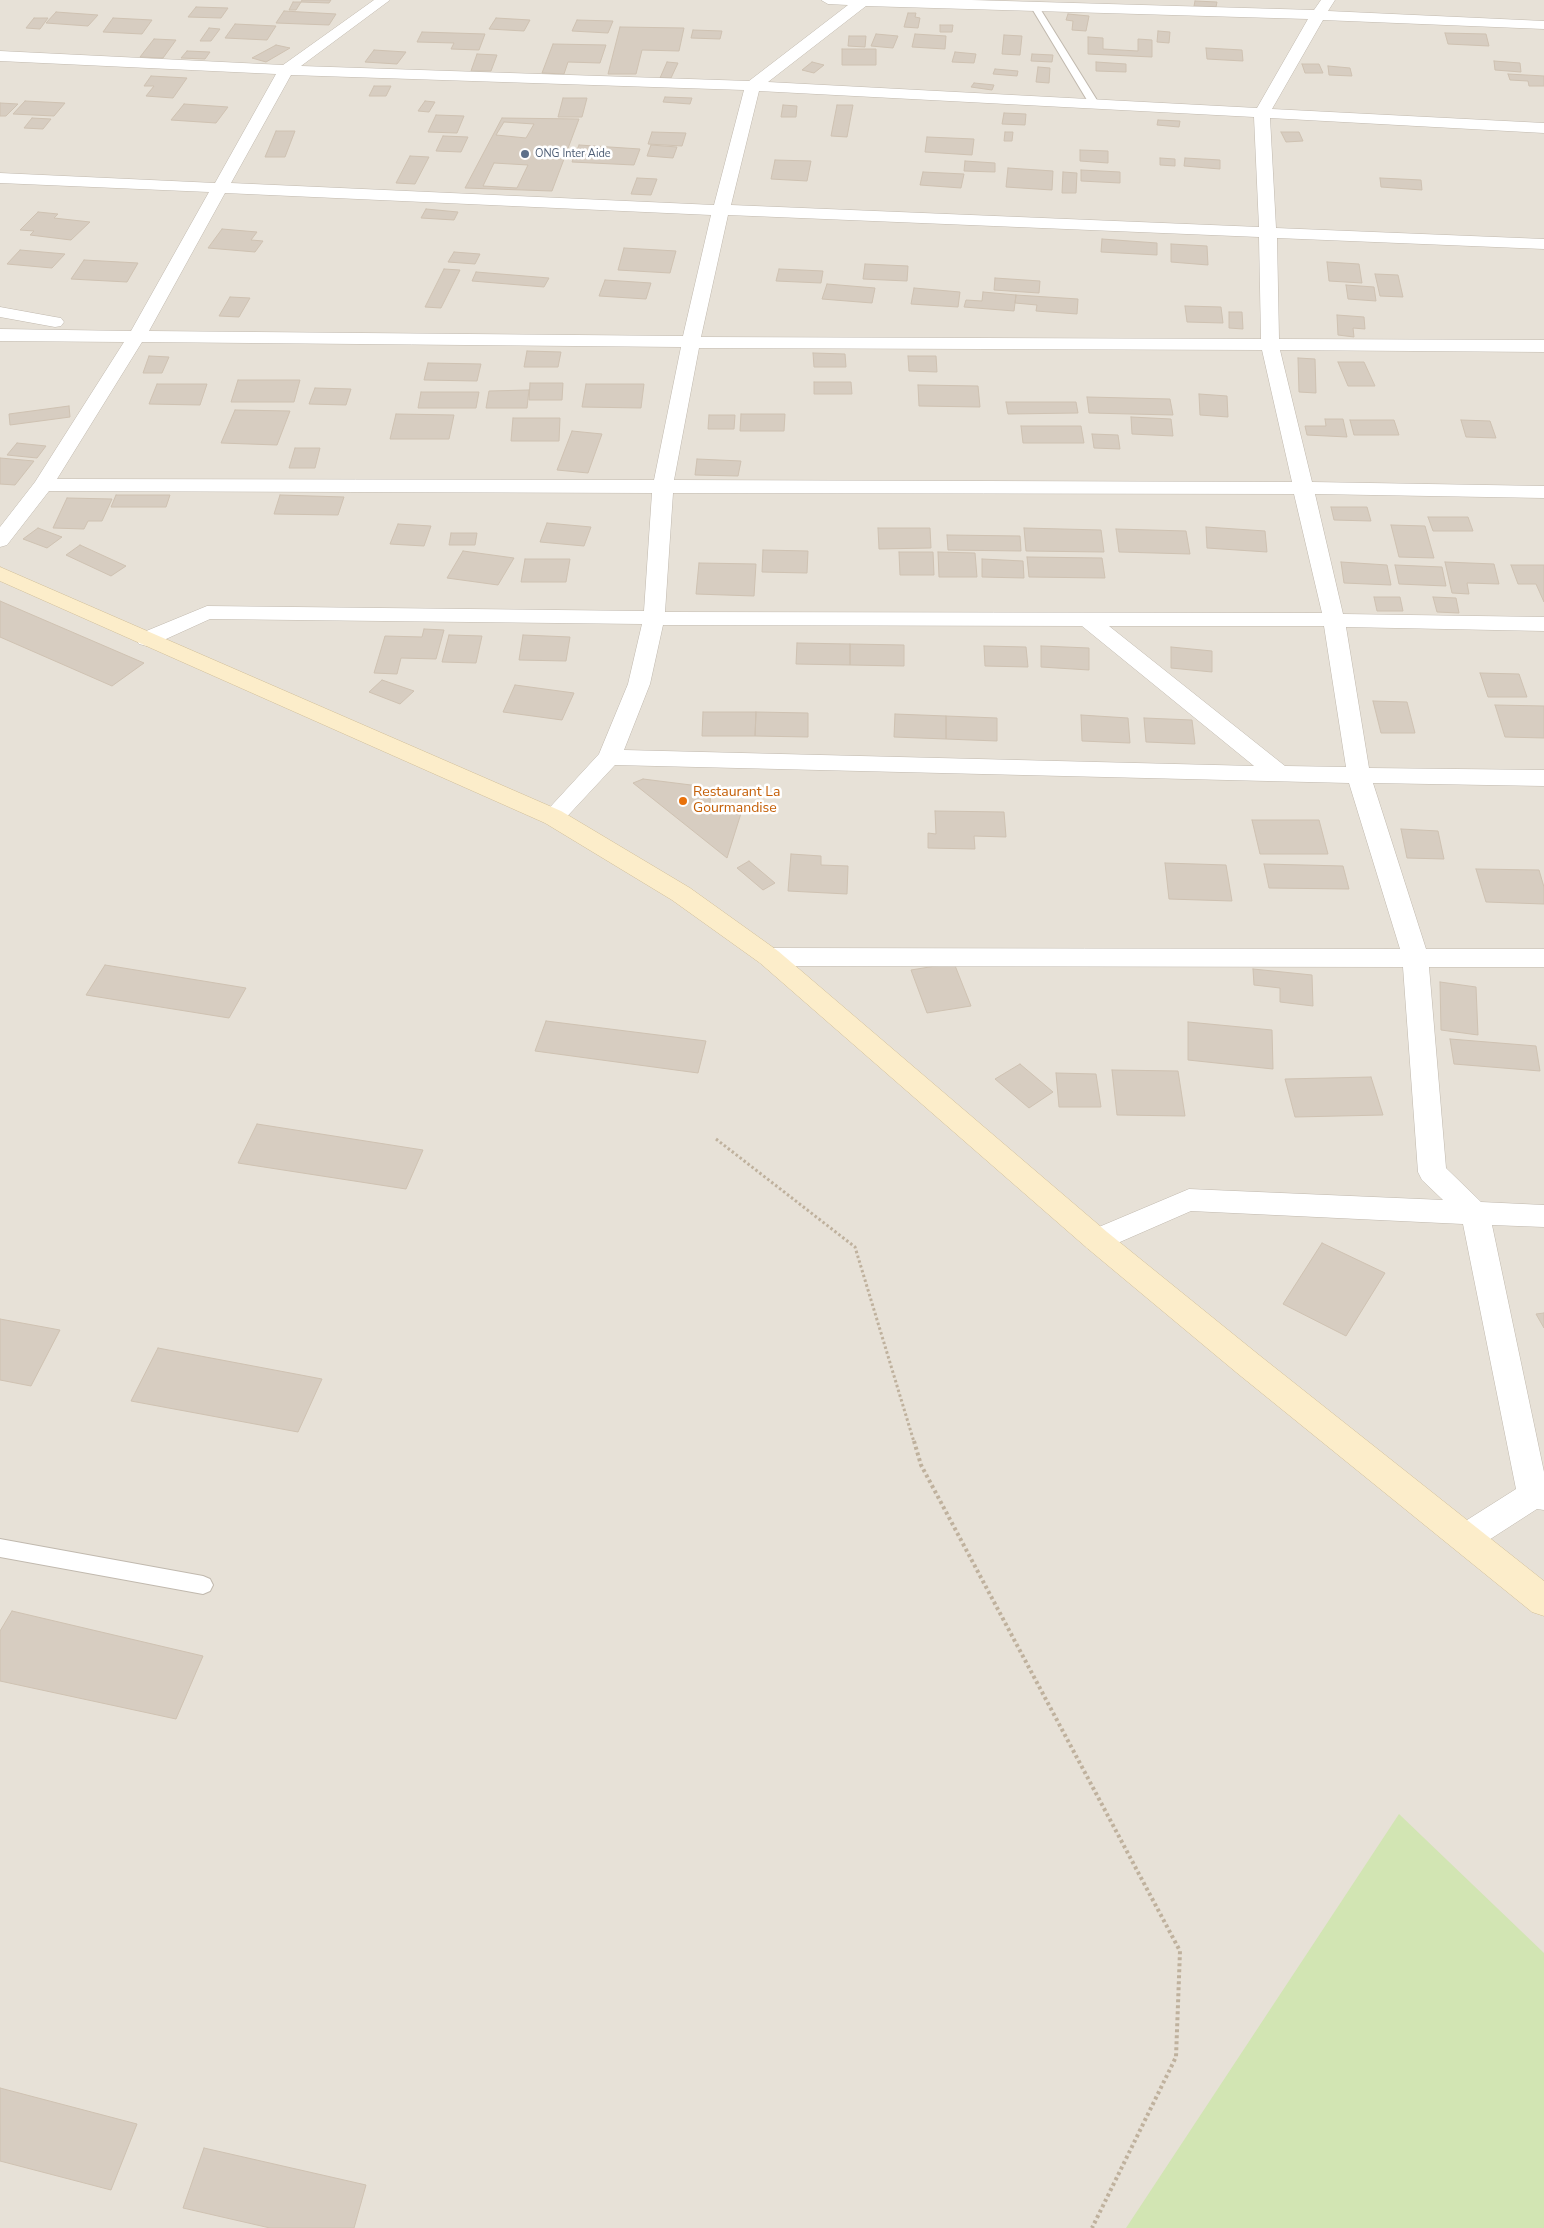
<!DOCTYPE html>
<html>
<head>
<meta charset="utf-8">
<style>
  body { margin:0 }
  canvas { display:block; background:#f3efe8 }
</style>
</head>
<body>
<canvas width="1544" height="2228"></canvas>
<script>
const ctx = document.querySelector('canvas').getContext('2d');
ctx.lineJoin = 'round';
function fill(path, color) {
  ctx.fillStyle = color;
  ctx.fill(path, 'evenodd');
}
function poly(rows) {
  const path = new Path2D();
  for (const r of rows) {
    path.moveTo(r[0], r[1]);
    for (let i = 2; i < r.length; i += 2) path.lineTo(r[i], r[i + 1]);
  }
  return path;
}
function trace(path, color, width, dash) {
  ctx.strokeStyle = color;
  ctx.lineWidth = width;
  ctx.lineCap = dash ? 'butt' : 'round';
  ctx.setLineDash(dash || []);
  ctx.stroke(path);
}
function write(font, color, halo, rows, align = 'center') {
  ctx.font = font + ' "Nunito Sans",sans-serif';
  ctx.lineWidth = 5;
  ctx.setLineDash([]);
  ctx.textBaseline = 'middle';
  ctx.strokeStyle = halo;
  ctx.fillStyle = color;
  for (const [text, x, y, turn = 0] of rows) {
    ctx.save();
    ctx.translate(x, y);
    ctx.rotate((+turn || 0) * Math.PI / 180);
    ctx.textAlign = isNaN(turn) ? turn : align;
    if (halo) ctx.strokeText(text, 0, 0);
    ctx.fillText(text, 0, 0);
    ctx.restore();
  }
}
fill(poly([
  [0,0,1544,0,1544,2228,0,2228]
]), '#e7e1d7');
fill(poly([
  [1399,1814,1544,1953,1544,2228,1126,2228]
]), '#d2e5b3');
const building = poly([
  [302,0,331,0,329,3,301,2,302,0],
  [1195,1,1217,2,1216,7,1194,6,1195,1],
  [293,2,301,2,296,10,289,10,293,2],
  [196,7,228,8,221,18,188,17,196,7],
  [284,11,336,14,329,25,276,23,284,11],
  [56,12,98,15,88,26,46,23,56,12],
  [908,13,916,13,915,17,920,18,918,28,904,27,908,13],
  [1068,14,1089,16,1086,31,1072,30,1073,21,1066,20,1068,14],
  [34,18,48,18,40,29,26,28,34,18],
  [113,18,152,20,142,34,103,32,113,18],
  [496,18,530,20,524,31,489,29,496,18],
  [577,20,613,21,608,33,572,31,577,20],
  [235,24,276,26,267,40,225,38,235,24],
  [940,25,953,25,952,32,940,32,940,25],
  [620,27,684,28,679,51,642,50,636,74,608,74,620,27],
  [209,28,220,29,211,41,200,41,209,28],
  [693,30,722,31,720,39,691,38,693,30],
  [1158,31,1170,32,1169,43,1157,42,1158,31],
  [422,32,485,34,479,50,451,49,454,43,417,42,422,32],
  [1445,33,1486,34,1489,46,1448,44,1445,33],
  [876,34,898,36,893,48,871,46,876,34],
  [915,34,946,36,945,49,912,47,915,34],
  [1004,35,1022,36,1020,55,1002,54,1004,35],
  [849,36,866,36,865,47,848,46,849,36],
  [1088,37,1103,38,1103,49,1138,51,1138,39,1152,40,1152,57,1088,54,1088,37],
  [154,39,176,40,163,58,140,57,154,39],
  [553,44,606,45,600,63,568,62,564,74,542,73,553,44],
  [276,45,290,48,266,62,252,58,276,45],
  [1206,48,1242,50,1243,61,1207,59,1206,48],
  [842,49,876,49,876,65,842,65,842,49],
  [374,50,406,52,397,64,365,62,374,50],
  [187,51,210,52,205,59,181,58,187,51],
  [955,52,976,54,974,63,952,62,955,52],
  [477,54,497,55,491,71,471,71,477,54],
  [1032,54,1053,55,1052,62,1031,61,1032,54],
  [1494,61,1520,63,1521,72,1495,70,1494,61],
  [667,62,678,63,671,78,660,78,667,62],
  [812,62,824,65,814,73,802,70,812,62],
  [1096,62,1126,64,1126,72,1096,71,1096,62],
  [1302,64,1319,64,1323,73,1305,73,1302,64],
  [1328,66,1350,68,1352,76,1329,75,1328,66],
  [1038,67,1050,68,1049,83,1036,82,1038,67],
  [995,69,1018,71,1017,76,993,74,995,69],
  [1508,74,1544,76,1544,86,1529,86,1528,81,1510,80,1508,74],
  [151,76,187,78,173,98,146,96,154,86,144,86,151,76],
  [974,83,994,85,992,90,971,87,974,83],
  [374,86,391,86,386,96,369,96,374,86],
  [665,97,692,98,690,104,663,102,665,97],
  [563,98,587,98,582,117,558,117,563,98],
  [25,101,65,103,54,116,13,114,25,101],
  [425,101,435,102,429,112,418,111,425,101],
  [0,103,18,104,6,116,0,116,0,103],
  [184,104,228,107,216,123,171,120,184,104],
  [783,105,797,106,796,117,781,117,783,105],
  [837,105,853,105,847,137,831,136,837,105],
  [1004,113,1026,114,1025,125,1002,124,1004,113],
  [436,115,464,116,457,133,428,132,436,115],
  [32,118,51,119,43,129,24,128,32,118],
  [502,118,579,119,552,191,465,188,502,118],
  [1158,120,1180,121,1179,127,1157,125,1158,120],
  [504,122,534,124,526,138,496,135,504,122],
  [276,131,295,131,285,157,265,157,276,131],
  [652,132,686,133,682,146,648,144,652,132],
  [1005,132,1013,132,1012,141,1004,141,1005,132],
  [1281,132,1299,132,1303,141,1286,142,1281,132],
  [443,136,468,137,461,152,436,151,443,136],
  [927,137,974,139,972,155,925,152,927,137],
  [579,145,640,149,634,165,572,162,579,145],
  [651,145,677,147,673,158,647,156,651,145],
  [1080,150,1108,151,1108,163,1080,161,1080,150],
  [410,156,429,157,415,184,396,183,410,156],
  [1160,158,1175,159,1175,166,1160,165,1160,158],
  [1185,158,1220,160,1220,169,1184,166,1185,158],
  [775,160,811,161,807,181,771,179,775,160],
  [965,161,995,163,995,172,964,171,965,161],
  [494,163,528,165,517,188,483,186,494,163],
  [1008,168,1053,171,1052,190,1006,187,1008,168],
  [1081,170,1120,172,1120,183,1081,181,1081,170],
  [923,172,964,174,961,188,920,185,923,172],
  [1063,172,1077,173,1076,193,1062,193,1063,172],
  [637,178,657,179,651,195,631,194,637,178],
  [1380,178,1421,180,1422,190,1381,187,1380,178],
  [426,209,458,212,454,220,421,218,426,209],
  [38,212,58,214,54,218,90,222,71,240,30,235,34,231,20,230,38,212],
  [222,229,257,232,251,240,263,241,255,252,208,248,222,229],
  [1102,239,1157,243,1157,255,1101,252,1102,239],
  [1171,244,1207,246,1208,265,1171,262,1171,244],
  [624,248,676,251,670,273,618,270,624,248],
  [20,250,65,254,52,268,7,264,20,250],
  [454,252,480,254,475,264,448,262,454,252],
  [84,260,138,263,127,282,71,279,84,260],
  [1327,262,1359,264,1362,283,1329,281,1327,262],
  [865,264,908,266,907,281,863,279,865,264],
  [444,269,460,270,441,308,425,307,444,269],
  [779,269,823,271,821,283,776,281,779,269],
  [476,272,549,278,544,287,472,281,476,272],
  [1375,274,1398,275,1403,297,1380,296,1375,274],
  [995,278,1040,281,1039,293,994,290,995,278],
  [605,280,651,283,646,299,599,296,605,280],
  [827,284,875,288,872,303,822,299,827,284],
  [1346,285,1374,287,1376,301,1348,299,1346,285],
  [914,288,960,292,958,307,911,304,914,288],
  [983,292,1016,295,1014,311,964,307,966,300,982,301,983,292],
  [1016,295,1078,299,1077,314,1036,311,1037,305,1015,303,1016,295],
  [230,297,250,298,239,317,219,316,230,297],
  [1185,306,1221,307,1223,323,1187,322,1185,306],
  [1229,312,1242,312,1243,329,1229,328,1229,312],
  [1337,315,1364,317,1365,329,1353,328,1354,337,1338,335,1337,315],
  [527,351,561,352,558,367,524,367,527,351],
  [813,353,845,354,846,367,814,367,813,353],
  [149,356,169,357,162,373,143,373,149,356],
  [908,356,936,356,937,372,909,371,908,356],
  [1298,358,1315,359,1316,393,1299,392,1298,358],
  [1338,362,1364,362,1375,386,1348,386,1338,362],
  [428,363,481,364,477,381,424,380,428,363],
  [238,380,300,380,294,402,231,402,238,380],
  [814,382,851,382,852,394,814,394,814,382],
  [530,383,563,383,562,400,529,400,530,383],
  [157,384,207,384,200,405,149,404,157,384],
  [586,384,644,384,641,408,582,407,586,384],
  [918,385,978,386,980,407,919,406,918,385],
  [315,388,351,389,346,405,309,404,315,388],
  [529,390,527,408,486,408,489,391,529,390],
  [421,392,479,392,476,408,418,408,421,392],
  [1199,394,1227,396,1228,417,1200,415,1199,394],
  [1087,397,1170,399,1173,415,1089,413,1087,397],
  [1006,402,1076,402,1078,413,1008,414,1006,402],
  [69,406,70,417,10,425,9,414,69,406],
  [235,410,290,411,277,445,221,443,235,410],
  [396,414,454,415,449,439,390,439,396,414],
  [741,414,785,414,784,431,740,431,741,414],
  [709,415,735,415,734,429,708,429,709,415],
  [1131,417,1171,419,1173,436,1132,434,1131,417],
  [513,418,560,418,559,441,511,441,513,418],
  [1325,419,1343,419,1347,437,1307,435,1305,426,1326,426,1325,419],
  [1350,420,1394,420,1399,435,1354,435,1350,420],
  [1461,420,1490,421,1496,438,1466,437,1461,420],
  [1021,426,1081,426,1084,443,1023,443,1021,426],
  [572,431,602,434,588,473,557,470,572,431],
  [1092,434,1118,435,1120,449,1094,448,1092,434],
  [17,443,46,446,37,458,7,455,17,443],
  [295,448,320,448,315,468,289,468,295,448],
  [0,458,34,461,15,485,0,484,0,458],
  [697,459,741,461,738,476,695,475,697,459],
  [116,495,170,495,166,507,111,507,116,495],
  [280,495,344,497,338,515,274,514,280,495],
  [67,498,112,499,102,521,88,521,84,529,53,528,67,498],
  [1331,507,1367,507,1371,521,1334,520,1331,507],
  [1428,517,1468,517,1473,531,1433,531,1428,517],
  [547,523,591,527,584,546,540,542,547,523],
  [398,524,431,526,424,546,390,544,398,524],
  [1391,525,1425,526,1434,558,1399,557,1391,525],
  [1206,527,1265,531,1267,552,1207,548,1206,527],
  [38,528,62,537,47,548,23,539,38,528],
  [878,528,930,528,931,548,879,549,878,528],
  [1024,528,1101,530,1104,552,1026,551,1024,528],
  [1116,529,1186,531,1190,554,1119,552,1116,529],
  [451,533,477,533,475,545,449,545,451,533],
  [947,535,1020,536,1021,551,948,550,947,535],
  [80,545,126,566,111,576,66,555,80,545],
  [763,550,808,551,807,573,762,572,763,550],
  [463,551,514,558,498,585,447,578,463,551],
  [899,552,933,552,934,575,900,575,899,552],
  [938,552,975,553,977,577,939,577,938,552],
  [1027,557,1102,558,1105,578,1029,577,1027,557],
  [525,559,570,559,566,582,521,582,525,559],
  [982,559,1023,561,1024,578,982,577,982,559],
  [1341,562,1387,565,1391,585,1344,583,1341,562],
  [1445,562,1494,564,1499,584,1467,583,1469,594,1452,593,1445,562],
  [699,563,756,564,754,596,696,594,699,563],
  [1395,565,1442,567,1446,586,1399,584,1395,565],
  [1511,565,1544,565,1544,602,1536,584,1518,584,1511,565],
  [1374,597,1400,597,1403,611,1377,611,1374,597],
  [1433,597,1456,598,1459,613,1437,612,1433,597],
  [0,601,144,663,112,686,0,637,0,601],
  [424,629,444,630,436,659,401,658,397,674,374,673,385,636,422,637,424,629],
  [449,635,482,636,476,663,442,662,449,635],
  [523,635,570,637,566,661,519,660,523,635],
  [797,643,850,644,850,665,796,664,797,643],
  [850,644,904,645,904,666,850,665,850,644],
  [984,646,1026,647,1028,667,985,666,984,646],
  [1041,646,1089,648,1089,670,1041,667,1041,646],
  [1171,647,1212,651,1212,672,1171,668,1171,647],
  [1480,673,1519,674,1527,697,1488,697,1480,673],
  [382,680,414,691,400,704,369,692,382,680],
  [515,685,574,693,562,720,503,712,515,685],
  [1373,701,1407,702,1415,733,1381,733,1373,701],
  [1495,705,1544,706,1544,738,1505,737,1495,705],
  [703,712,756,712,755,736,702,736,703,712],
  [756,712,808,713,808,737,755,736,756,712],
  [895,714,946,716,946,739,894,737,895,714],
  [1081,715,1128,718,1130,743,1082,741,1081,715],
  [946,716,997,718,997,741,946,739,946,716],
  [1144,718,1192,720,1195,744,1146,742,1144,718],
  [643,779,699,786,698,793,711,794,710,803,743,807,727,858,633,783,643,779],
  [935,811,1004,812,1006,837,974,836,975,849,928,848,928,833,936,834,935,811],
  [1252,820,1319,820,1328,854,1260,854,1252,820],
  [1401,829,1438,831,1444,859,1407,858,1401,829],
  [791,854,821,856,821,865,848,866,847,894,788,891,791,854],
  [749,861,775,883,763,890,737,868,749,861],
  [1165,863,1226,865,1232,901,1169,899,1165,863],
  [1264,864,1343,866,1349,889,1269,888,1264,864],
  [1476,869,1539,870,1544,887,1544,904,1486,902,1476,869],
  [954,963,971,1006,927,1013,911,970,954,963],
  [105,965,246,988,229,1018,86,995,105,965],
  [1253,969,1312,975,1313,1006,1280,1002,1280,988,1254,985,1253,969],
  [1440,982,1476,987,1478,1035,1441,1030,1440,982],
  [546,1021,706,1041,698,1073,535,1051,546,1021],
  [1188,1022,1272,1030,1273,1069,1188,1060,1188,1022],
  [1450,1039,1536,1046,1540,1071,1454,1064,1450,1039],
  [1020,1064,1053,1092,1029,1108,995,1079,1020,1064],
  [1112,1070,1178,1071,1185,1116,1117,1115,1112,1070],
  [1056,1073,1096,1074,1101,1107,1059,1107,1056,1073],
  [1371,1077,1383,1115,1295,1117,1285,1079,1371,1077],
  [257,1124,423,1150,406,1189,238,1163,257,1124],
  [1322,1243,1385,1273,1346,1336,1283,1304,1322,1243],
  [1544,1313,1544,1328,1536,1314,1544,1313],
  [0,1319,60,1330,31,1386,0,1380,0,1319],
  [158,1348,322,1379,298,1432,131,1401,158,1348],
  [12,1611,203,1656,176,1719,0,1681,0,1631,12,1611],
  [0,2088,137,2124,111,2190,0,2161,0,2088],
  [204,2148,366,2185,354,2228,270,2228,183,2208,204,2148]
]);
fill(building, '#d7cdc1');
trace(building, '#cfc2b2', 1);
const lane = poly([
  [1035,4,1039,7,1100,105,1098,107,1092,107,1090,105,1031,7,1035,4],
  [0,1539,203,1576,210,1579,213,1585,210,1591,203,1594,0,1557,0,1539]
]);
const street = poly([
  [374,0,390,0,301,66,749,81,848,5,828,4,821,0,971,0,1314,10,1321,0,1335,0,1328,11,1544,21,1544,29,1323,20,1272,109,1544,123,1544,133,1270,118,1276,228,1544,239,1544,249,1277,238,1279,339,1544,340,1544,352,1280,350,1312,482,1544,486,1544,498,1315,494,1343,614,1544,617,1544,631,1346,627,1369,768,1544,770,1544,786,1373,783,1426,949,1544,949,1544,967,1429,967,1446,1168,1481,1202,1544,1205,1544,1227,1492,1225,1544,1472,1544,1510,1537,1509,1478,1547,1467,1551,1456,1547,1451,1537,1456,1527,1516,1489,1463,1224,1191,1211,1097,1252,1087,1248,1083,1240,1087,1232,1189,1189,1443,1200,1422,1180,1418,1172,1403,967,769,966,760,963,756,957,760,951,769,948,1400,949,1349,783,615,765,561,823,553,825,545,823,541,817,599,754,628,684,642,624,210,619,155,644,147,646,139,644,136,639,139,634,207,606,644,611,652,493,49,491,7,545,0,547,0,527,35,482,124,342,0,341,0,329,131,331,209,192,0,183,0,173,215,183,276,74,0,61,0,51,283,65,374,0],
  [866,6,1308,19,1257,108,768,82,866,6],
  [291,75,744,90,714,205,231,183,291,75],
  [759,91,1254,117,1259,227,731,205,759,91],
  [225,193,711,215,683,336,149,331,225,193],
  [728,215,1259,237,1261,339,701,337,728,215],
  [142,342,681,347,654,480,57,479,142,342],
  [699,348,1262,350,1292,482,674,480,699,348],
  [673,493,1294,494,1322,613,665,612,673,493],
  [663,625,1082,626,1254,766,624,750,650,684,663,625],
  [1109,626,1324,626,1346,767,1285,766,1109,626],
  [0,307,55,317,61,318,64,322,61,326,55,327,0,317,0,307]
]);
const secondary = poly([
  [0,567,561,811,690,888,778,951,1107,1232,1259,1355,1544,1581,1544,1616,1532,1612,1237,1373,1087,1248,760,963,672,900,545,823,0,581,0,567]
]);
trace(lane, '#c1b9ae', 2);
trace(street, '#c1b9ae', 1);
trace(secondary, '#d1bf9a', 1);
trace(poly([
  [716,1139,855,1247,914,1442]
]), '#bfb19d', 3, [2.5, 2.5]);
trace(poly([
  [914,1441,921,1465,1180,1951,1176,2057,1092,2228]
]), '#bfb19d', 4, [3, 3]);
fill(lane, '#fff');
fill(street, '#fff');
fill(secondary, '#fcedca');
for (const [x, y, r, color] of [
  [525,154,5,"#5c6f8a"],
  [683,801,5,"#e8710a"]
]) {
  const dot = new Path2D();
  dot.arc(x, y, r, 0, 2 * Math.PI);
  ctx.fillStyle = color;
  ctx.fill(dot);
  trace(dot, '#fff', 2);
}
write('11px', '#4e5e75', '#fff', [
  ["ONG Inter Aide",535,154]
], 'left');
write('14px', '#c56008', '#fff', [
  ["Restaurant La",693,793],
  ["Gourmandise",693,809]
], 'left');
</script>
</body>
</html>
